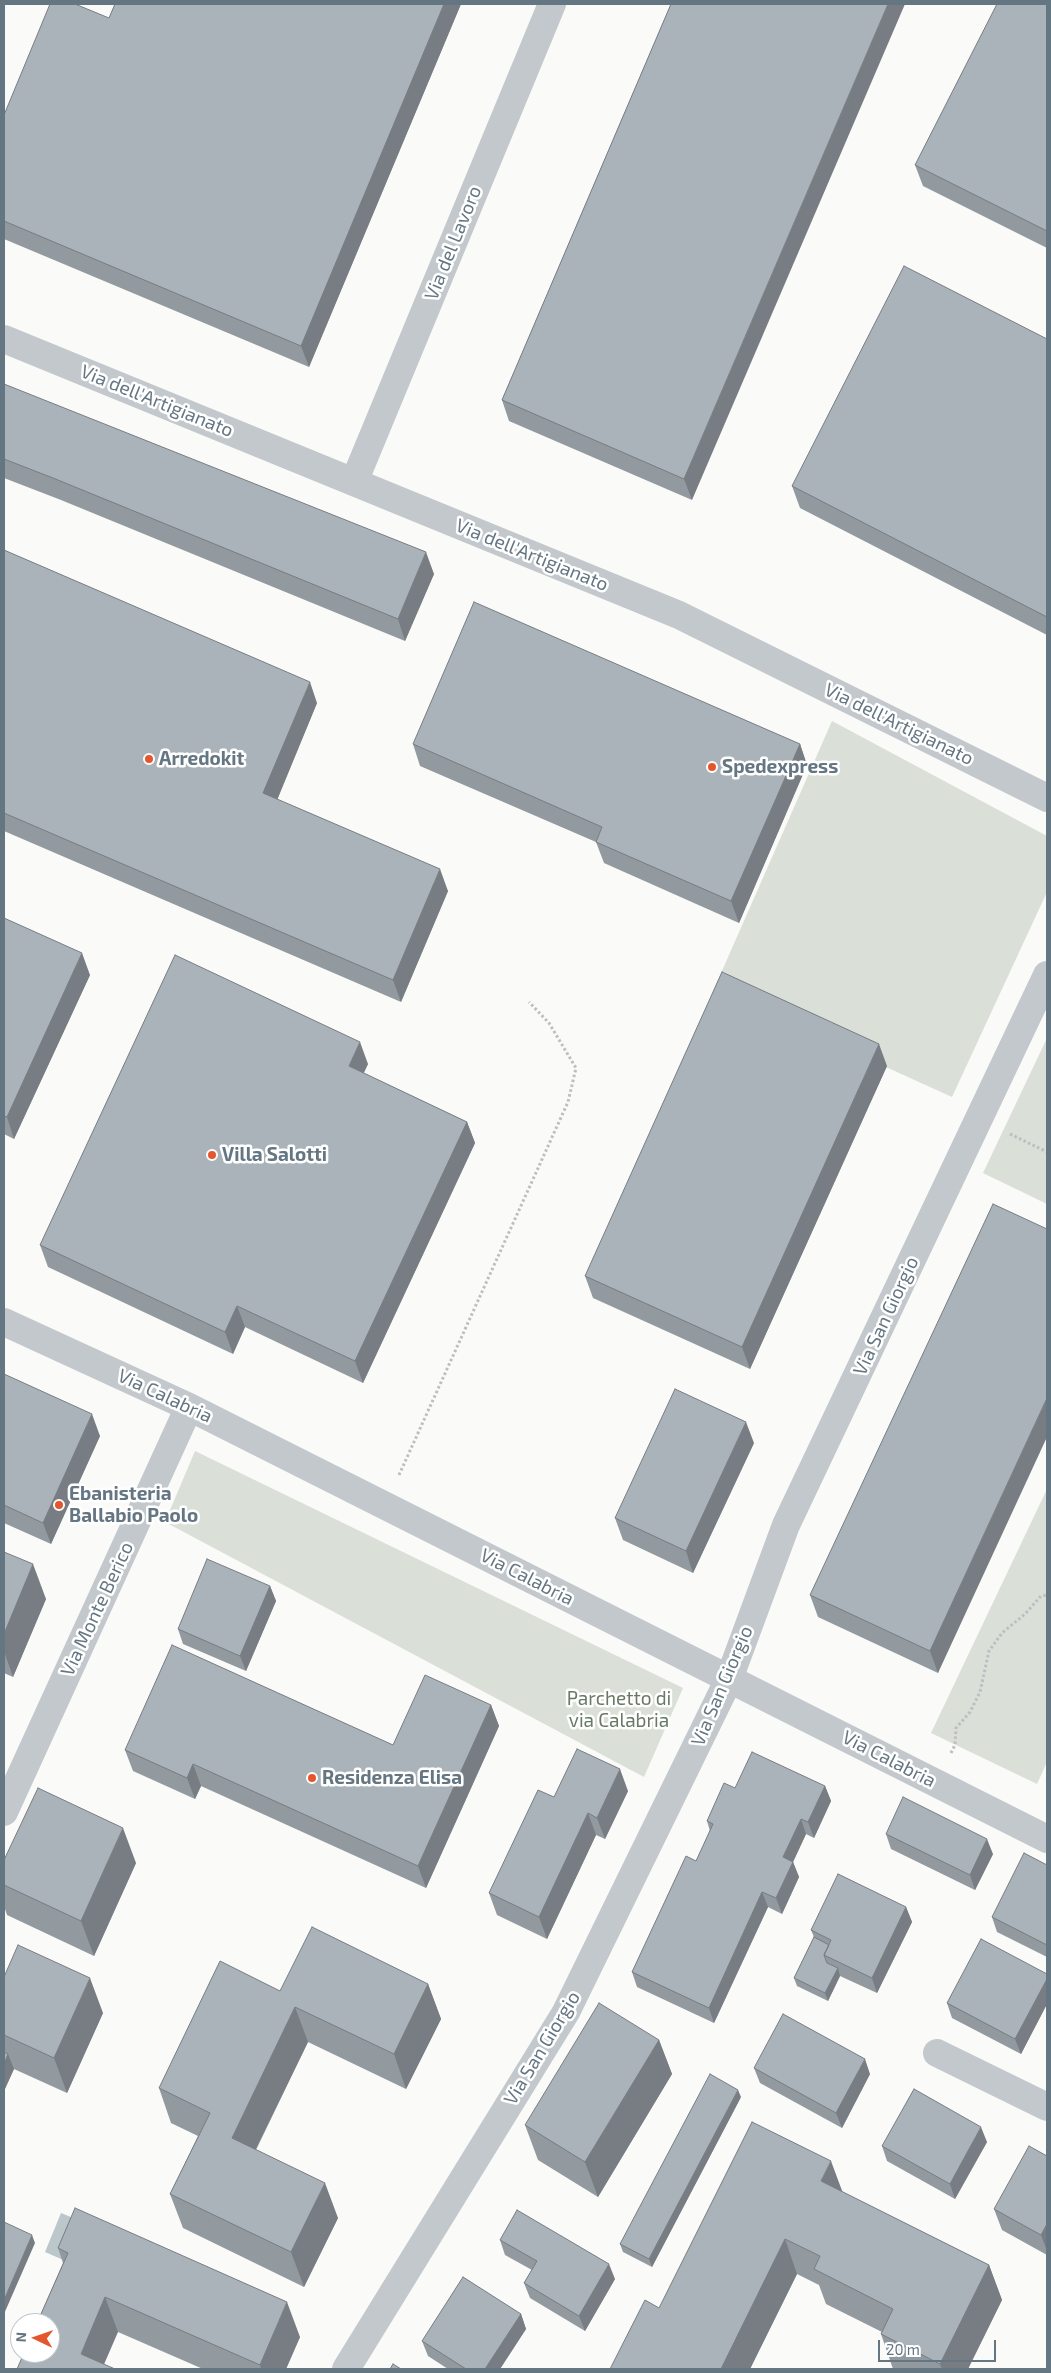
<!DOCTYPE html>
<html>
<head>
<meta charset="utf-8">
<style>
  body { margin:0 }
  #map { position:relative; width:1051px; height:2373px; overflow:hidden; background:#fafaf8; font-family:"Exo 2",sans-serif }
  canvas { display:block }
  .frame { position:absolute; inset:0; border:5px solid #657683; pointer-events:none }
  .north { position:absolute; left:10px; top:2313px; width:50px; height:50px; box-sizing:border-box; background:#fff; border:1px solid #c1c8cd; border-radius:50%; rotate:273deg; font-size:14px; font-weight:700; line-height:20px; text-align:center; color:#657683 }
  .north::after { content:''; display:block; margin:auto; width:18px; height:22px; background:#e4572e; clip-path:polygon(50% 0,100% 100%,50% 72%,0 100%) }
  .scale { position:absolute; left:878px; top:2340px; width:118px; height:22px; box-sizing:border-box; border:2px solid #657683; border-top:0; padding-left:6px; font-size:15px; line-height:18px; white-space:nowrap; color:#657683; -webkit-text-stroke:4px #fff; paint-order:stroke }
</style>
</head>
<body>
<div id="map">
<canvas width="1051" height="2373"></canvas>
<div class="frame"></div>
<div class="north">N</div>
<div class="scale">20 m</div>
</div>
<script>
const ctx = document.querySelector('canvas').getContext('2d');
ctx.lineJoin = 'round';
function fill(path, color) {
  ctx.fillStyle = color;
  ctx.fill(path, 'evenodd');
}
function poly(rows) {
  const path = new Path2D();
  for (const r of rows) {
    path.moveTo(r[0], r[1]);
    for (let i = 2; i < r.length; i += 2) path.lineTo(r[i], r[i + 1]);
  }
  return path;
}
function trace(path, color, width, dash) {
  ctx.strokeStyle = color;
  ctx.lineWidth = width;
  ctx.lineCap = dash ? 'butt' : 'round';
  ctx.setLineDash(dash || []);
  ctx.stroke(path);
}
function write(font, color, halo, rows, align = 'center') {
  ctx.font = font + ' "Exo 2",sans-serif';
  ctx.lineWidth = 5;
  ctx.setLineDash([]);
  ctx.textBaseline = 'middle';
  ctx.strokeStyle = halo;
  ctx.fillStyle = color;
  for (const [text, x, y, turn = 0] of rows) {
    ctx.save();
    ctx.translate(x, y);
    ctx.rotate((+turn || 0) * Math.PI / 180);
    ctx.textAlign = isNaN(turn) ? turn : align;
    if (halo) ctx.strokeText(text, 0, 0);
    ctx.fillText(text, 0, 0);
    ctx.restore();
  }
}
fill(poly([
  [832,721,1047,836,1047,892,952,1097,714,989],
  [1047,1038,1047,1204,983,1173],
  [195,1451,683,1688,644,1777,165,1522],
  [1047,1489,1047,1762,1037,1784,931,1733]
]), '#dadfd7');
fill(poly([
  [61,2213,83,2222,68,2262,45,2252]
]), '#bbc7cb');
trace(poly([
  [1010,1134,1047,1152],
  [399,1475,568,1102,576,1068,549,1023,529,1002],
  [951,1753,955,1745,956,1728,970,1712,980,1692,989,1651,1002,1633,1025,1614,1041,1596,1047,1595]
]), '#bbbfc2', 3, [2.5, 2.5]);
trace(poly([
  [4,339,679,615,1047,798],
  [354,482,552,4],
  [4,1322,189,1407,1047,1839],
  [4,1812,189,1407],
  [937,2053,1047,2107],
  [346,2369,566,2012,729,1679,786,1525,1047,975]
]), '#c3c8cc', 28);
fill(poly([
  [115,4,461,4,309,367,4,239,4,115,109,18],
  [671,4,692,500,509,421,502,400],
  [1047,4,1047,248,923,186,915,165],
  [1047,339,1047,635,800,508,792,486],
  [4,384,434,574,405,641,61,500,4,478],
  [4,550,317,703,277,799,448,891,401,1002,4,831],
  [413,744,800,744,807,765,739,923,604,863,596,842,420,766],
  [4,918,90,975,14,1139,4,1134],
  [368,1064,363,1073,467,1122,475,1143,363,1383,245,1327,233,1354,48,1267,40,1245],
  [887,1066,750,1369,593,1298,585,1276],
  [1047,1229,938,1673,818,1617,810,1595],
  [4,1374,100,1436,51,1544,4,1523],
  [754,1443,693,1573,623,1540,615,1518],
  [4,1552,46,1599,13,1677,4,1673],
  [270,1586,276,1601,246,1671,183,1644,178,1629],
  [491,1705,499,1726,426,1888,201,1786,195,1799,133,1771,125,1750,393,1745],
  [825,1786,831,1801,814,1838,806,1834,793,1862,799,1877,782,1914,768,1907,714,2023,637,1987,632,1972,696,1861,710,1831,707,1821,735,1788],
  [628,1791,605,1839,596,1835,547,1939,497,1915,489,1893,554,1797],
  [886,1834,993,1854,975,1890,891,1849],
  [4,1860,136,1863,94,1956,7,1915,4,1906],
  [1047,1865,1047,1957,997,1932,992,1917],
  [906,1907,912,1922,877,1993,840,1976,828,2001,797,1986,794,1978,814,1937,811,1930],
  [1047,1974,1047,2004,1021,2054,952,2018,947,2003],
  [4,1977,103,2013,67,2093,14,2069,4,2091],
  [428,1984,441,2019,406,2089,308,2042,256,2150,338,2218,304,2287,183,2228,170,2194,198,2136,171,2123,159,2088,280,1991],
  [659,2040,672,2074,598,2197,538,2160,525,2125],
  [754,2068,870,2074,842,2128,760,2083],
  [741,2097,652,2267,623,2252,620,2244],
  [987,2142,955,2199,887,2161,882,2146],
  [1047,2156,1047,2255,1002,2230,994,2209],
  [842,2192,989,2265,1002,2300,968,2369,893,2369,881,2334,882,2332,826,2304,819,2285,797,2274,750,2369,610,2369,659,2308],
  [500,2240,615,2279,585,2331,530,2298,524,2283,532,2270,505,2255],
  [58,2248,300,2337,286,2369,203,2369,118,2332,17,2369,63,2263],
  [521,2314,526,2329,500,2369,448,2369,428,2356,422,2341]
]), '#929a9f');
fill(poly([
  [444,4,461,4,309,367,301,346],
  [888,4,905,4,692,500,684,479],
  [426,552,434,574,405,641,398,619],
  [310,682,317,703,271,815,263,793],
  [800,744,807,765,739,923,731,901],
  [440,869,448,891,401,1002,393,980],
  [82,953,90,975,14,1139,7,1117],
  [360,1042,368,1064,357,1088,349,1066],
  [879,1044,887,1066,750,1369,742,1347],
  [467,1122,475,1143,363,1383,355,1361],
  [237,1306,245,1327,233,1354,225,1332],
  [1047,1398,1047,1437,938,1673,930,1651],
  [92,1414,100,1436,51,1544,43,1523],
  [746,1422,754,1443,693,1573,686,1551],
  [33,1564,46,1599,13,1677,4,1651,4,1634],
  [270,1586,276,1601,246,1671,240,1656],
  [491,1705,499,1726,426,1888,418,1866],
  [193,1764,201,1786,195,1799,187,1778],
  [620,1769,628,1791,605,1839,597,1818],
  [825,1786,831,1801,814,1838,808,1822],
  [588,1813,596,1835,547,1939,539,1917],
  [801,1819,806,1834,793,1862,799,1877,782,1914,776,1898,783,1857],
  [123,1828,136,1863,94,1956,81,1921],
  [987,1839,993,1854,975,1890,970,1875],
  [762,1892,768,1907,714,2023,709,2008],
  [906,1907,912,1922,877,1993,872,1978],
  [838,1968,840,1976,828,2001,825,1993],
  [90,1978,103,2013,67,2093,54,2058],
  [1047,1979,1047,2004,1021,2054,1015,2039],
  [428,1984,441,2019,406,2089,394,2054],
  [295,2007,308,2042,244,2173,232,2138],
  [659,2040,672,2074,598,2197,585,2162],
  [8,2054,14,2069,4,2091,4,2064],
  [865,2059,870,2074,842,2128,836,2113],
  [738,2090,741,2097,652,2267,649,2259],
  [981,2127,987,2142,955,2199,950,2184],
  [831,2161,844,2196,821,2181],
  [325,2183,338,2218,304,2287,291,2252],
  [1047,2224,1047,2251,1041,2235],
  [32,2235,35,2243,4,2314,4,2300],
  [785,2239,797,2274,750,2369,721,2369],
  [609,2264,615,2279,585,2331,579,2316],
  [989,2265,1002,2300,968,2369,942,2369,940,2364],
  [105,2297,118,2332,102,2369,81,2354],
  [287,2302,300,2337,286,2369,261,2369,260,2365],
  [521,2314,526,2329,500,2369,485,2369]
]), '#777d82');
const building = poly([
  [50,4,75,4,109,18,115,4,444,4,301,346,4,221,4,115,50,4],
  [671,4,888,4,684,479,502,400,671,4],
  [997,4,1047,4,1047,231,915,165,997,4],
  [904,266,1047,339,1047,617,792,486,904,266],
  [4,384,426,552,398,619,53,478,4,459,4,384],
  [4,550,310,682,263,793,440,869,393,980,4,813,4,550],
  [474,602,800,744,731,901,596,842,602,827,413,744,474,602],
  [4,918,82,953,7,1117,4,1116,4,918],
  [175,955,360,1042,349,1066,467,1122,355,1361,237,1306,225,1332,40,1245,175,955],
  [722,972,879,1044,742,1347,585,1276,722,972],
  [993,1204,1047,1229,1047,1398,930,1651,810,1595,993,1204],
  [4,1374,92,1414,43,1523,4,1505,4,1374],
  [675,1389,746,1422,686,1551,615,1518,675,1389],
  [4,1552,33,1564,4,1634,4,1552],
  [207,1559,270,1586,240,1656,178,1629,207,1559],
  [172,1645,393,1745,425,1675,491,1705,418,1866,193,1764,187,1778,125,1750,172,1645],
  [577,1749,620,1769,597,1818,588,1813,539,1917,489,1893,538,1790,554,1797,577,1749],
  [752,1752,825,1786,808,1822,801,1819,783,1857,793,1862,776,1898,762,1892,709,2008,632,1972,686,1856,696,1861,713,1824,707,1821,724,1783,735,1788,752,1752],
  [38,1788,123,1828,81,1921,4,1885,4,1860,38,1788],
  [903,1797,987,1839,970,1875,886,1834,903,1797],
  [1024,1853,1047,1865,1047,1945,992,1917,1024,1853],
  [838,1874,906,1907,872,1978,824,1955,831,1940,811,1930,838,1874],
  [312,1927,428,1984,394,2054,295,2007,232,2138,325,2183,291,2252,170,2194,210,2113,159,2088,220,1961,280,1991,312,1927],
  [814,1937,829,1945,824,1955,827,1963,838,1968,825,1993,794,1978,814,1937],
  [981,1939,1047,1974,1047,1979,1015,2039,947,2003,981,1939],
  [18,1945,90,1978,54,2058,4,2035,4,1977,18,1945],
  [599,2003,659,2040,585,2162,525,2125,599,2003],
  [783,2014,865,2059,836,2113,754,2068,783,2014],
  [4,2052,8,2054,4,2064,4,2052],
  [710,2074,738,2090,649,2259,620,2244,710,2074],
  [914,2089,981,2127,950,2184,882,2146,914,2089],
  [752,2122,831,2161,821,2181,989,2265,940,2364,881,2334,893,2309,814,2269,820,2256,785,2239,721,2369,610,2369,645,2300,659,2308,752,2122],
  [1029,2146,1047,2156,1047,2224,1041,2235,994,2209,1029,2146],
  [75,2208,287,2302,260,2365,105,2297,81,2354,115,2369,17,2369,24,2353,50,2353,50,2323,37,2323,68,2253,58,2248,75,2208],
  [517,2210,609,2264,579,2316,524,2283,537,2261,500,2240,517,2210],
  [4,2222,32,2235,4,2300,4,2222],
  [463,2277,521,2314,485,2369,466,2369,422,2341,463,2277],
  [393,2364,401,2369,390,2369,393,2364]
]);
fill(building, '#aab3b9');
trace(building, '#777d82', 1);
for (const [x, y, r, color] of [
  [149,759,5,"#e4572e"],
  [712,767,5,"#e4572e"],
  [212,1155,5,"#e4572e"],
  [59,1505,5,"#e4572e"],
  [312,1778,5,"#e4572e"]
]) {
  const dot = new Path2D();
  dot.arc(x, y, r, 0, 2 * Math.PI);
  ctx.fillStyle = color;
  ctx.fill(dot);
  trace(dot, '#fff', 2);
}
write('19px', '#657683', '#fff', [
  ["Via del Lavoro",453,243,-68],
  ["Via dell'Artigianato",157,401,22],
  ["Via dell'Artigianato",532,555,22],
  ["Via dell'Artigianato",899,724,26],
  ["Via San Giorgio",886,1316,-65],
  ["Via Calabria",165,1396,25],
  ["Via Calabria",527,1577,27],
  ["Via Monte Berico",97,1609,-65],
  ["Via San Giorgio",722,1686,-67],
  ["Via Calabria",889,1759,27],
  ["Via San Giorgio",542,2048,-59]
]);
write('bold 19px', '#657683', '#fff', [
  ["Arredokit",159,759],
  ["Spedexpress",722,767],
  ["Villa Salotti",222,1155],
  ["Ebanisteria",69,1494],
  ["Ballabio Paolo",69,1516],
  ["Residenza Elisa",322,1778]
], 'left');
write('19px', '#687a64', '#fff', [
  ["Parchetto di",619,1699],
  ["via Calabria",619,1721]
]);
</script>
</body>
</html>
